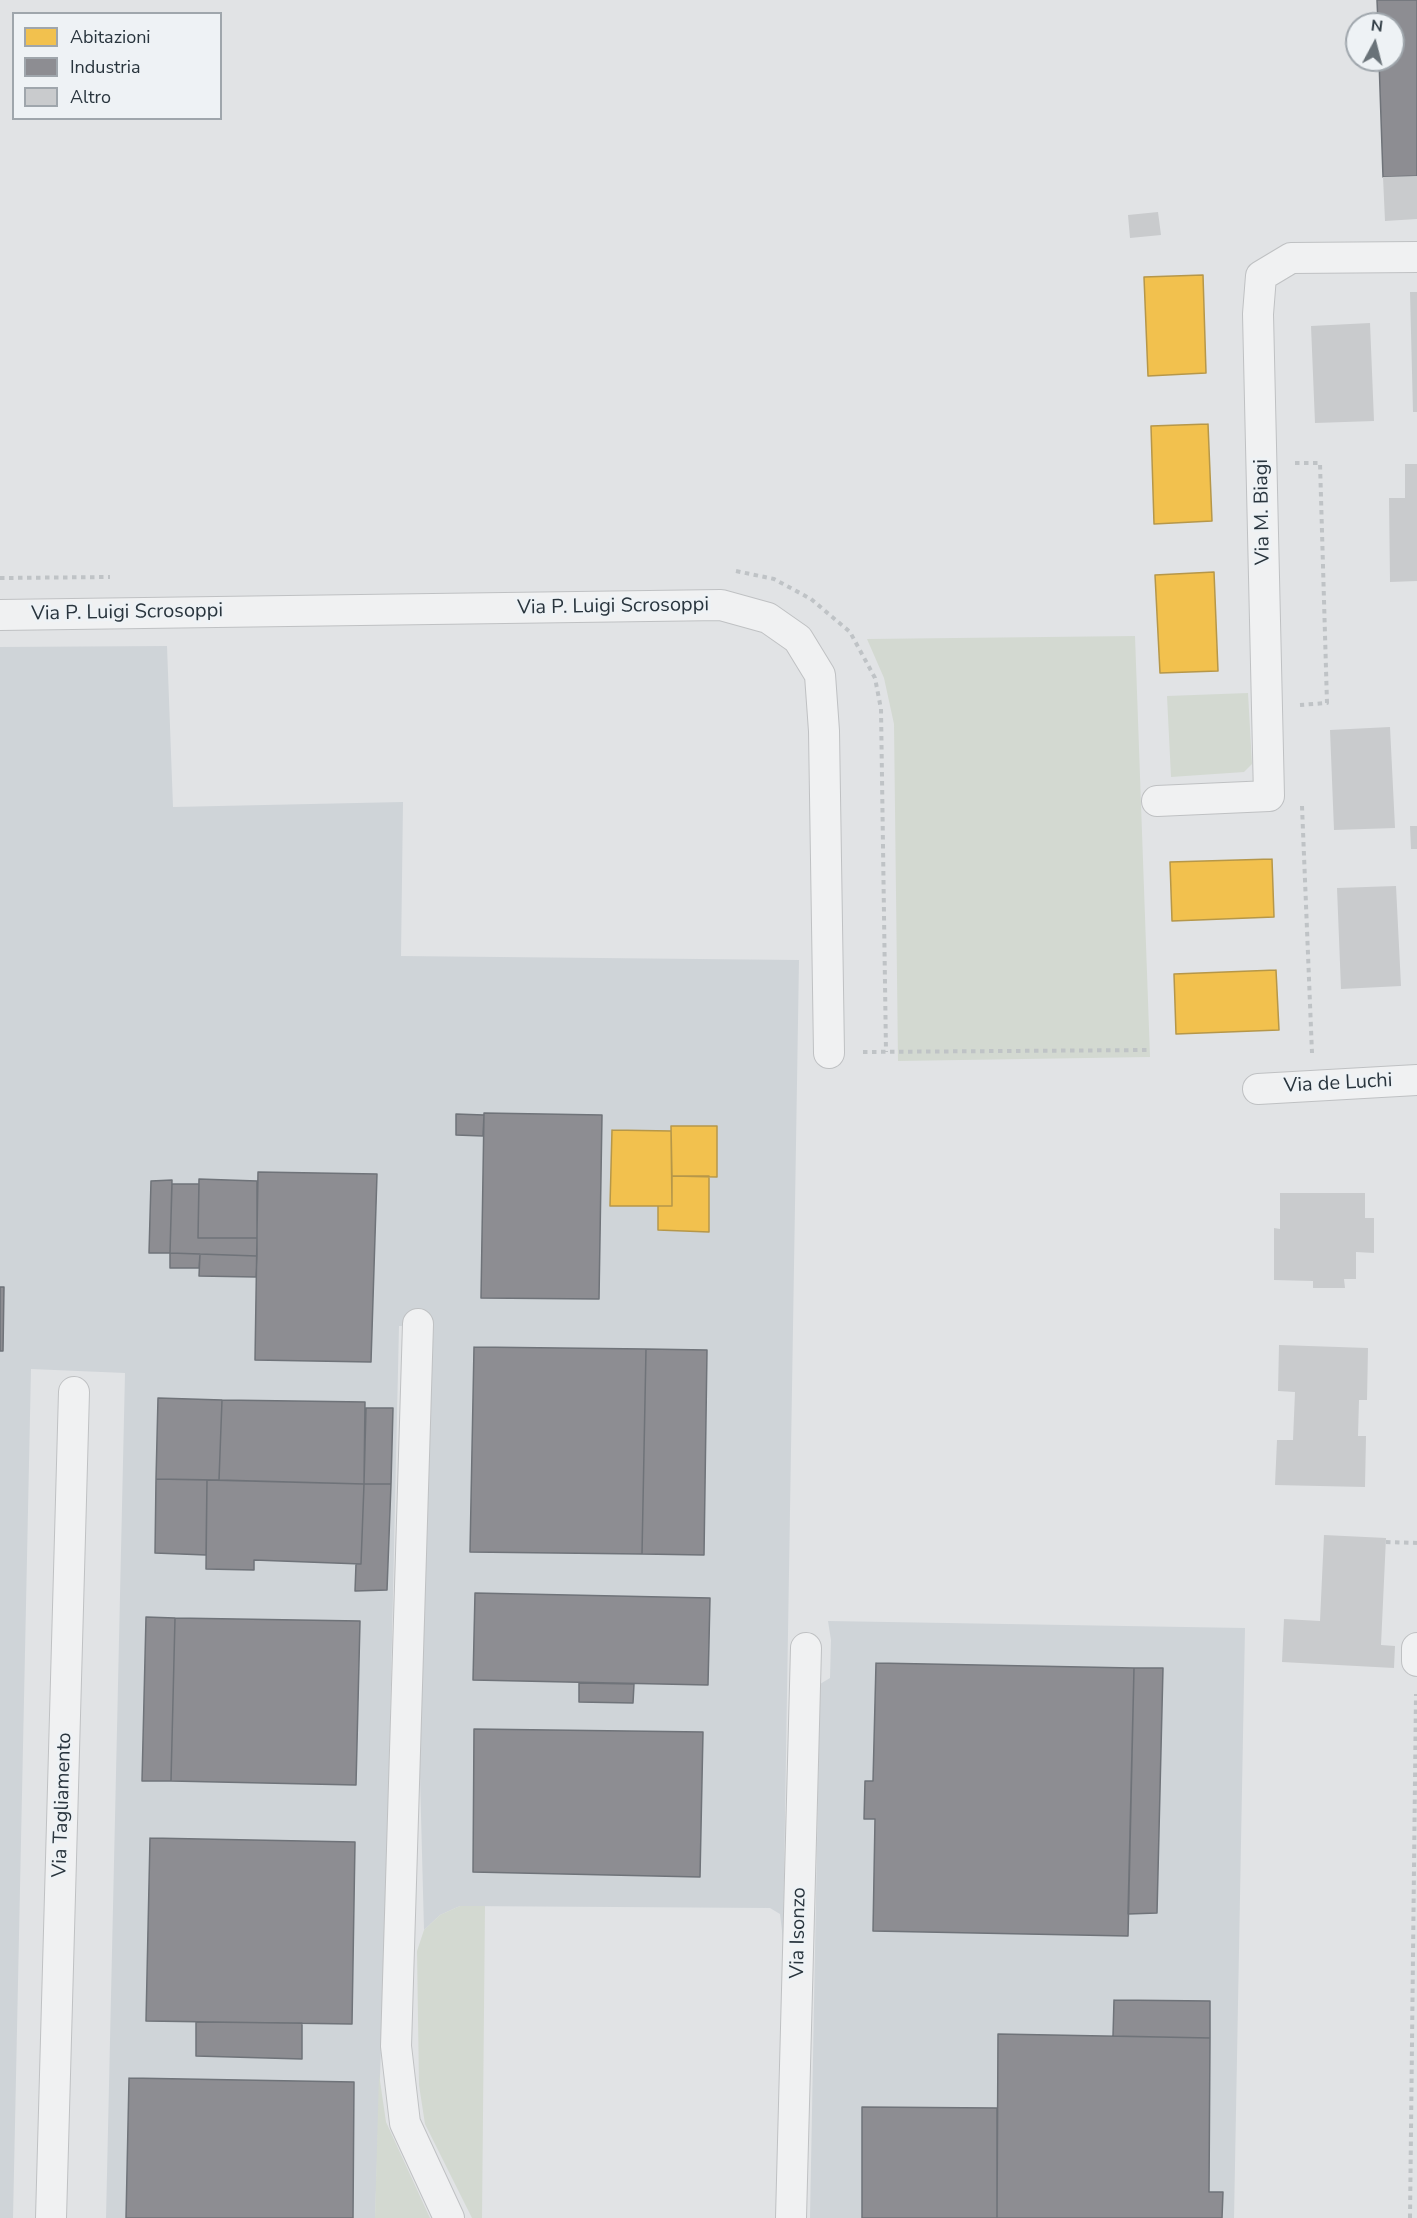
<!DOCTYPE html>
<html>
<head>
<meta charset="utf-8">
<style>
  body { margin:0 }
  #map { position:relative; width:1417px; height:2218px; overflow:hidden; background:#e1e3e5; font-family:"Nunito Sans",sans-serif }
  canvas { display:block }
  .legend { position:absolute; left:12px; top:12px; width:210px; height:108px; box-sizing:border-box; background:#eef2f5; border:2px solid #9fa6ac; margin:0; padding:8px 10px; list-style:none; font-size:18px; color:#29353e }
  .legend li { display:flex; align-items:center; gap:12px; height:30px }
  .legend b { width:30px; border:2px solid #9fa6ac }
  .north { position:absolute; left:1345px; top:12px; width:60px; height:60px; box-sizing:border-box; background:#eef2f5; border:2px solid #9fa6ac; border-radius:50%; rotate:7deg; font-size:16px; font-weight:700; line-height:24px; text-align:center; color:#29353e }
  .north::after { content:''; display:block; margin:auto; width:21px; height:27px; background:#697278; clip-path:polygon(50% 0,100% 100%,50% 72%,0 100%) }
</style>
</head>
<body>
<div id="map">
<canvas width="1417" height="2218"></canvas>
<ul class="legend">
<li><b style="height:16px;background:#f2c14e"></b>Abitazioni</li>
<li><b style="height:16px;background:#8d8d92"></b>Industria</li>
<li><b style="height:16px;background:#c9cbcd"></b>Altro</li>
</ul>
<div class="north">N</div>
</div>
<script>
const ctx = document.querySelector('canvas').getContext('2d');
ctx.lineJoin = 'round';
function fill(path, color) {
  ctx.fillStyle = color;
  ctx.fill(path, 'evenodd');
}
function poly(rows) {
  const path = new Path2D();
  for (const r of rows) {
    path.moveTo(r[0], r[1]);
    for (let i = 2; i < r.length; i += 2) path.lineTo(r[i], r[i + 1]);
  }
  return path;
}
function trace(path, color, width, dash) {
  ctx.strokeStyle = color;
  ctx.lineWidth = width;
  ctx.lineCap = dash ? 'butt' : 'round';
  ctx.setLineDash(dash || []);
  ctx.stroke(path);
}
function write(font, color, halo, rows, align = 'center') {
  ctx.font = font + ' "Nunito Sans",sans-serif';
  ctx.lineWidth = 6;
  ctx.setLineDash([]);
  ctx.textBaseline = 'middle';
  ctx.strokeStyle = halo;
  ctx.fillStyle = color;
  for (const [text, x, y, turn = 0] of rows) {
    ctx.save();
    ctx.translate(x, y);
    ctx.rotate((+turn || 0) * Math.PI / 180);
    ctx.textAlign = isNaN(turn) ? turn : align;
    if (halo) ctx.strokeText(text, 0, 0);
    ctx.fillText(text, 0, 0);
    ctx.restore();
  }
}
fill(poly([
  [167,646,173,807,403,802,401,956,799,960,783,1939,780,1914,770,1908,460,1906,440,1915,424,1930,418,1700,431,1326,399,1326,386,1907,375,2218,106,2218,125,1373,31,1369,13,2218,0,2218,0,647],
  [828,1621,1245,1628,1234,2218,810,2218,820,1684,830,1678,831,1640]
]), '#cfd4d8');
fill(poly([
  [1135,636,1150,1057,898,1061,894,724,884,678,867,639],
  [1248,693,1252,764,1244,772,1171,777,1167,696],
  [460,1906,485,1906,482,2218,472,2218,425,2124,419,2085,417,1951,424,1930,440,1915],
  [379,2074,386,2122,430,2218,375,2218]
]), '#d3d9d1');
const homes = poly([
  [1203,275,1206,373,1148,376,1144,277,1203,275],
  [1208,424,1212,521,1154,524,1151,426,1208,424],
  [1214,572,1218,671,1160,673,1155,575,1214,572],
  [1272,859,1274,917,1172,921,1170,862,1272,859],
  [1276,970,1279,1030,1176,1034,1174,974,1276,970],
  [671,1126,717,1126,717,1177,672,1176,671,1126],
  [612,1130,671,1131,672,1206,610,1206,612,1130],
  [672,1176,709,1176,709,1232,658,1230,658,1206,672,1206,672,1176]
]);
fill(homes, '#f2c14e');
trace(homes, '#b69749', 1.5);
const industry = poly([
  [1377,0,1417,0,1417,176,1383,177,1379,60,1393,60,1393,24,1378,24,1377,0],
  [484,1113,602,1115,599,1299,481,1298,484,1113],
  [456,1114,484,1115,483,1136,456,1135,456,1114],
  [258,1172,377,1174,371,1362,255,1360,258,1172],
  [199,1179,257,1181,257,1238,198,1238,199,1179],
  [172,1180,170,1253,149,1253,151,1181,172,1180],
  [172,1184,199,1184,198,1238,257,1238,257,1256,170,1253,172,1184],
  [170,1253,200,1254,199,1268,170,1268,170,1253],
  [200,1254,257,1256,256,1277,199,1276,200,1254],
  [0,1287,4,1287,3,1351,0,1351,0,1287],
  [474,1347,646,1349,642,1554,470,1552,474,1347],
  [646,1349,707,1350,704,1555,642,1554,646,1349],
  [158,1398,222,1400,219,1480,156,1479,158,1398],
  [222,1400,365,1402,364,1484,219,1480,222,1400],
  [366,1408,393,1408,391,1484,364,1484,366,1408],
  [156,1479,207,1480,206,1555,155,1553,156,1479],
  [207,1480,364,1484,361,1564,254,1560,254,1570,206,1569,207,1480],
  [364,1484,391,1484,387,1590,355,1591,356,1564,361,1564,364,1484],
  [475,1593,710,1598,708,1685,473,1680,475,1593],
  [146,1617,175,1618,171,1781,142,1781,146,1617],
  [175,1618,360,1621,356,1785,171,1781,175,1618],
  [876,1663,1134,1668,1128,1936,873,1931,875,1819,864,1819,865,1781,873,1781,876,1663],
  [1134,1668,1163,1668,1157,1913,1128,1914,1134,1668],
  [579,1683,634,1684,633,1703,579,1702,579,1683],
  [474,1729,703,1732,700,1877,473,1872,474,1729],
  [150,1838,355,1842,352,2024,146,2021,150,1838],
  [1114,2000,1210,2001,1210,2038,1113,2036,1114,2000],
  [196,2022,302,2023,302,2059,196,2056,196,2022],
  [998,2034,1210,2038,1209,2192,1223,2192,1222,2218,997,2218,998,2034],
  [129,2078,354,2082,353,2218,126,2218,129,2078],
  [862,2107,997,2108,997,2218,862,2218,862,2107]
]);
fill(industry, '#8d8d92');
trace(industry, '#6f7379', 1.5);
fill(poly([
  [1417,176,1417,219,1385,221,1383,177],
  [1158,212,1161,235,1130,238,1128,215],
  [1410,292,1417,292,1417,412,1413,412],
  [1370,323,1374,421,1315,423,1311,326],
  [1405,464,1417,464,1417,581,1390,582,1389,498,1405,498],
  [1390,727,1395,828,1334,830,1330,730],
  [1410,826,1417,826,1417,849,1411,849],
  [1396,886,1401,986,1341,989,1337,888],
  [1280,1193,1365,1193,1365,1218,1374,1218,1374,1253,1356,1252,1356,1279,1344,1279,1345,1288,1313,1288,1313,1281,1274,1280,1274,1228,1280,1229],
  [1279,1345,1368,1348,1367,1400,1359,1400,1358,1436,1366,1436,1365,1487,1275,1485,1277,1440,1293,1440,1295,1392,1278,1391],
  [1324,1535,1386,1538,1381,1645,1395,1646,1394,1668,1282,1662,1284,1619,1320,1621]
]), '#c9cbcd');
const minor = poly([
  [0,615,721,605,768,618,798,639,820,675,824,731,829,1053],
  [1157,801,1269,796,1258,314,1261,276,1291,258,1417,257],
  [1258,1089,1417,1080],
  [418,1324,396,2046,405,2123,449,2218],
  [1417,1661,1417,1648],
  [51,2218,74,1392],
  [791,2218,806,1648]
]);
trace(minor, '#bfc1c3', 32);
trace(poly([
  [1295,463,1320,463,1327,703,1300,705],
  [736,571,774,579,811,599,850,632,875,678,881,709,886,1052],
  [0,578,110,577],
  [1302,806,1312,1053],
  [863,1052,1147,1050],
  [1386,1542,1417,1543],
  [1410,2218,1416,1694]
]), '#bfc3c6', 4, [4.5, 4.5]);
trace(minor, '#f0f1f2', 30);
write('20px', '#29353e', '#eef2f5', [
  ["Via M. Biagi",1263,512,-91],
  ["Via P. Luigi Scrosoppi",613,607,-1],
  ["Via P. Luigi Scrosoppi",127,613,-1],
  ["Via de Luchi",1338,1084,-3],
  ["Via Tagliamento",63,1805,-88],
  ["Via Isonzo",799,1933,-89]
]);
</script>
</body>
</html>
